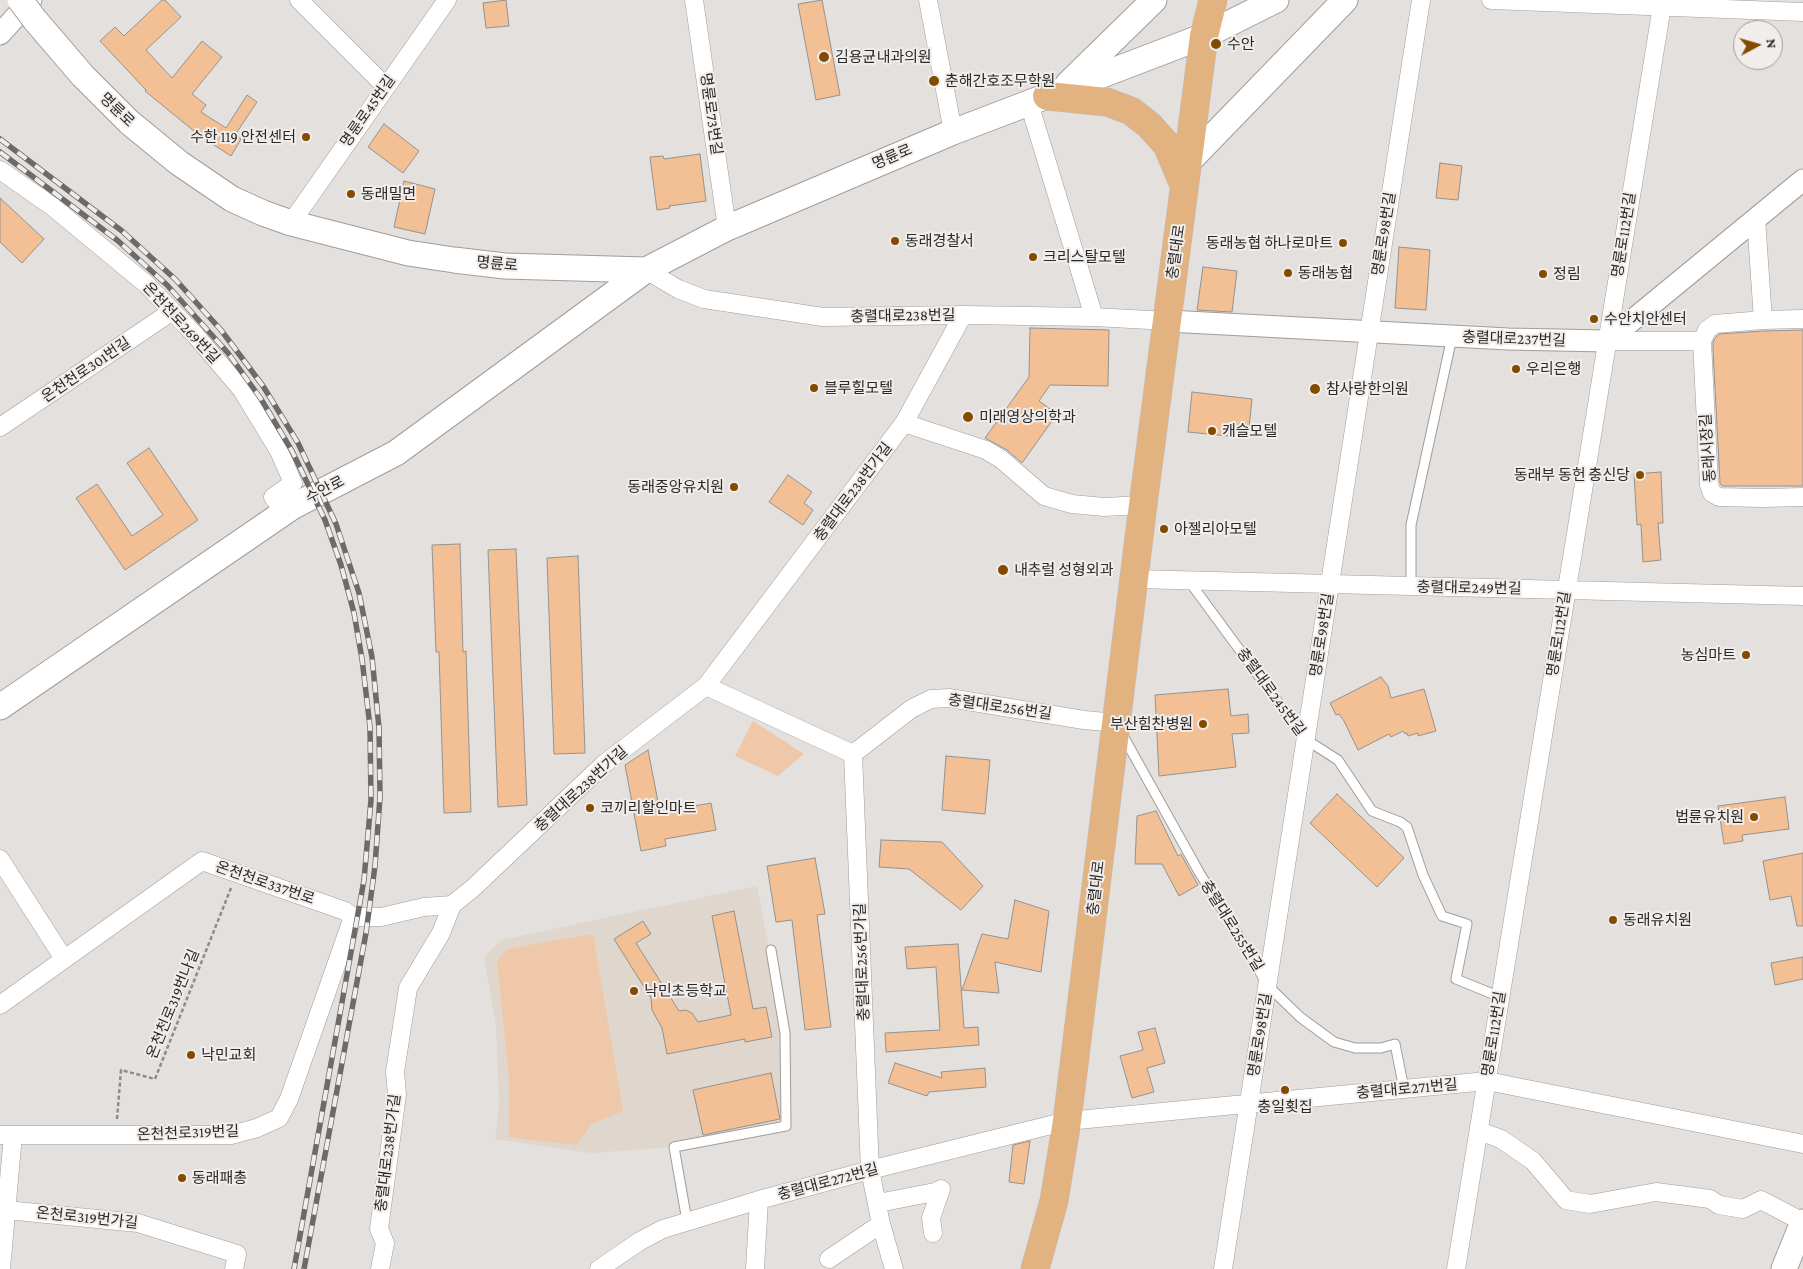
<!DOCTYPE html>
<html>
<head>
<meta charset="utf-8">
<style>
  body { margin:0 }
  #map { position:relative; width:1803px; height:1269px; overflow:hidden; background:#e3e0de; font-family:"Crimson Pro",serif }
  canvas { display:block }
  .north { position:absolute; left:1733px; top:20px; width:50px; height:50px; box-sizing:border-box; background:#f0edeb; border:1px solid #a19f9d; border-radius:50%; rotate:84deg; font-size:14px; font-weight:700; line-height:20px; text-align:center; color:#2a2928 }
  .north::after { content:''; display:block; margin:auto; width:18px; height:22px; background:#844a00; clip-path:polygon(50% 0,100% 100%,50% 72%,0 100%) }
</style>
</head>
<body>
<div id="map">
<canvas width="1803" height="1269"></canvas>
<div class="north">N</div>
</div>
<script>
const ctx = document.querySelector('canvas').getContext('2d');
ctx.lineJoin = 'round';
function fill(path, color) {
  ctx.fillStyle = color;
  ctx.fill(path, 'evenodd');
}
function poly(rows) {
  const path = new Path2D();
  for (const r of rows) {
    path.moveTo(r[0], r[1]);
    for (let i = 2; i < r.length; i += 2) path.lineTo(r[i], r[i + 1]);
  }
  return path;
}
function trace(path, color, width, dash) {
  ctx.strokeStyle = color;
  ctx.lineWidth = width;
  ctx.lineCap = dash ? 'butt' : 'round';
  ctx.setLineDash(dash || []);
  ctx.stroke(path);
}
function write(font, color, halo, rows, align = 'center') {
  ctx.font = font + ' "Crimson Pro","Noto Sans KR",serif';
  ctx.lineWidth = 4;
  ctx.setLineDash([]);
  ctx.textBaseline = 'middle';
  ctx.strokeStyle = halo;
  ctx.fillStyle = color;
  for (const [text, x, y, turn = 0] of rows) {
    ctx.save();
    ctx.translate(x, y);
    ctx.rotate((+turn || 0) * Math.PI / 180);
    ctx.textAlign = isNaN(turn) ? turn : align;
    if (halo) ctx.strokeText(text, 0, 0);
    ctx.fillText(text, 0, 0);
    ctx.restore();
  }
}
fill(poly([
  [757,886,785,1033,786,1126,674,1147,591,1153,495,1139,499,1105,496,1025,484,957,501,940]
]), '#dfd6ce');
fill(poly([
  [753,721,804,754,778,776,735,756],
  [593,934,623,1111,593,1123,576,1145,509,1137,509,1078,497,961,507,949]
]), '#eec8a9');
const building = poly([
  [162,0,165,0,181,17,146,50,172,78,202,41,222,57,192,94,206,105,201,112,226,128,247,95,257,102,235,135,241,139,231,156,200,136,145,91,146,90,100,41,115,27,124,36,162,0],
  [506,0,509,26,486,28,483,3,506,0],
  [822,0,840,95,816,100,798,4,822,0],
  [384,124,419,151,403,173,368,147,384,124],
  [700,154,706,201,669,206,670,208,657,210,650,157,663,156,664,159,700,154],
  [1440,163,1462,166,1458,200,1436,198,1440,163],
  [404,181,435,189,425,234,394,227,404,181],
  [0,198,44,239,22,263,0,242,0,198],
  [1399,247,1430,250,1426,310,1395,308,1399,247],
  [1203,267,1237,271,1232,312,1197,310,1203,267],
  [1030,328,1109,330,1108,386,1050,385,1039,401,1057,414,1022,463,1007,450,985,438,1029,377,1030,328],
  [1803,330,1803,486,1722,486,1720,483,1713,350,1713,342,1716,337,1719,334,1764,331,1803,330],
  [1192,392,1252,399,1248,438,1188,432,1192,392],
  [149,448,198,520,125,570,76,498,97,484,132,536,163,515,127,463,149,448],
  [1661,472,1663,523,1658,523,1661,560,1643,562,1641,524,1637,525,1634,474,1661,472],
  [788,475,812,492,804,503,813,510,803,525,769,502,788,475],
  [460,544,463,652,466,651,471,812,444,813,439,652,436,652,432,545,460,544],
  [516,549,527,805,498,807,488,550,516,549],
  [578,556,585,753,554,754,547,558,578,556],
  [1381,677,1388,686,1391,698,1424,689,1436,731,1418,736,1418,733,1408,736,1407,733,1405,734,1403,731,1391,737,1389,734,1358,750,1344,721,1339,714,1336,715,1330,703,1381,677],
  [1228,689,1231,716,1248,714,1249,733,1232,734,1236,767,1159,776,1155,695,1228,689],
  [648,750,660,812,711,803,716,830,665,839,666,846,641,851,625,765,648,750],
  [946,756,990,760,985,814,942,810,946,756],
  [1337,794,1404,858,1377,887,1310,823,1337,794],
  [1785,797,1789,829,1742,835,1743,841,1724,844,1718,806,1785,797],
  [1156,811,1178,856,1181,854,1198,885,1179,896,1162,864,1135,864,1137,816,1156,811],
  [881,840,942,842,983,886,961,910,909,869,879,867,881,840],
  [1803,853,1803,926,1797,926,1791,896,1770,900,1763,861,1803,853],
  [815,858,825,914,817,915,831,1027,805,1030,792,920,776,922,767,866,815,858],
  [1015,900,1049,911,1041,972,995,962,999,993,962,990,982,934,1008,939,1015,900],
  [734,911,753,1009,766,1007,772,1037,745,1042,745,1039,667,1054,662,1028,652,1010,651,998,614,939,643,921,651,934,636,943,679,1011,686,1010,692,1013,698,1022,731,1015,712,916,734,911],
  [958,944,964,1028,978,1027,979,1045,886,1052,885,1033,940,1030,936,967,907,969,905,947,958,944],
  [1803,957,1803,979,1775,985,1771,963,1803,957],
  [1155,1028,1165,1063,1147,1068,1154,1092,1132,1098,1120,1056,1143,1050,1138,1032,1155,1028],
  [895,1063,942,1078,941,1072,985,1068,986,1087,929,1092,927,1096,888,1083,895,1063],
  [771,1073,780,1119,703,1135,693,1090,771,1073],
  [1030,1141,1024,1184,1009,1182,1013,1145,1030,1141]
]);
fill(building, '#f2c094');
trace(building, '#94928f', 1);
const service = poly([
  [1189,581,1305,739,1338,760,1372,811,1400,822,1407,827,1423,875,1442,916,1467,924,1456,979,1500,997],
  [1411,586,1411,525,1452,337],
  [1122,734,1199,872,1253,959,1267,985,1300,1017,1334,1042,1355,1048,1381,1048,1395,1044,1404,1089],
  [687,1221,674,1147,786,1126,785,1033,771,950]
]);
const minor = poly([
  [299,0,385,86],
  [694,0,727,228],
  [928,0,953,132],
  [1491,0,1803,12],
  [1029,103,1094,317],
  [0,170,53,207,146,284,196,336,242,390,279,451,293,483,273,497,284,512],
  [1756,218,1763,320],
  [291,223,447,0],
  [646,270,678,289,704,299,823,317,963,315,1094,317,1168,321],
  [1803,319,1763,320,1715,324,1707,330,1702,341,1709,485,1712,493,1719,497,1762,498,1803,497],
  [1607,341,1702,341],
  [904,423,986,450,1001,459,1044,496,1072,504,1104,507,1143,505],
  [0,427,171,312],
  [1135,579,1803,596],
  [706,686,853,754,911,709,931,699,949,698,1084,720,1116,723],
  [853,754,870,1170,881,1224,894,1269],
  [0,859,64,959],
  [0,1005,202,861,345,911,353,917,381,917,424,907,452,905],
  [1479,1131,1501,1139,1533,1161,1566,1200,1590,1204,1656,1192,1710,1199,1719,1205,1743,1209,1761,1200,1803,1222],
  [0,1135,231,1135,257,1128,279,1118,289,1099,353,917],
  [878,1203,935,1192,941,1189,931,1218,933,1233],
  [6,1210,138,1223,237,1254,234,1269],
  [829,1259,881,1224],
  [1,1269,13,1135],
  [380,1269,385,1243,379,1229,397,1094,395,1072,408,988,441,933,452,905,473,888,604,764,706,686,904,423,963,315],
  [599,1269,640,1241,663,1229,759,1200,870,1170,1067,1121,1487,1081,1803,1144],
  [755,1269,759,1200],
  [1223,1269,1421,0],
  [1456,1269,1663,0]
]);
const tertiary = poly([
  [0,34,31,0],
  [1168,321,1508,339,1607,341,1803,180]
]);
const secondary = poly([
  [35,20,83,76,129,122,179,163,232,199,263,213,291,223,408,253,454,260,505,266,646,270,727,228,953,132,1204,36,1276,0],
  [1068,84,1154,0],
  [1188,162,1345,0],
  [0,707,292,507,396,453,646,270],
  [1784,1269,1803,1222]
]);
const primary = poly([
  [1047,96,1107,102,1131,111,1149,125,1167,145,1184,185],
  [1035,1269,1054,1201,1067,1121,1143,505,1204,36,1213,0]
]);
trace(service, '#a09d9b', 11);
trace(minor, '#a09d9b', 19);
trace(tertiary, '#a09d9b', 23);
trace(secondary, '#a09d9b', 27);
trace(primary, '#bfbfbe', 29);
trace(poly([
  [117,1119,121,1070,155,1079,231,888]
]), '#8e8c8a', 2.5, [4, 2.5]);
trace(service, '#fff', 9);
trace(minor, '#fff', 18);
trace(tertiary, '#fff', 21);
trace(secondary, '#fff', 25);
trace(primary, '#e2b280', 28);
const rail = poly([
  [0,139,122,231,175,279,221,330,263,386,298,443,336,524,359,593,372,657,379,728,380,797,375,866,366,933,304,1269],
  [0,152,117,240,167,285,228,353,261,399,292,451,325,520,341,565,354,613,362,659,370,727,371,800,364,880,294,1269]
]);
trace(rail, '#6d6b6a', 5.5);
trace(rail, '#f0edeb', 4, [11]);
const secondaryBridge = poly([
  [20,0,35,20]
]);
trace(secondaryBridge, '#a09d9b', 27, []);
trace(secondaryBridge, '#fff', 25);
for (const [x, y, r, color] of [
  [1216,44,6,"#844a00"],
  [824,57,6,"#844a00"],
  [934,81,6,"#844a00"],
  [306,137,5,"#844a00"],
  [351,194,5,"#844a00"],
  [895,241,5,"#844a00"],
  [1343,243,5,"#844a00"],
  [1033,257,5,"#844a00"],
  [1288,273,5,"#844a00"],
  [1543,274,5,"#844a00"],
  [1594,319,5,"#844a00"],
  [1516,369,5,"#844a00"],
  [814,388,5,"#844a00"],
  [1315,389,6,"#844a00"],
  [968,417,6,"#844a00"],
  [1212,431,5,"#844a00"],
  [1640,475,5,"#844a00"],
  [734,487,5,"#844a00"],
  [1164,529,5,"#844a00"],
  [1003,570,6,"#844a00"],
  [1746,655,5,"#844a00"],
  [1203,724,5,"#844a00"],
  [590,808,5,"#844a00"],
  [1754,817,5,"#844a00"],
  [1613,920,5,"#844a00"],
  [634,991,5,"#844a00"],
  [191,1055,5,"#844a00"],
  [1285,1090,5,"#844a00"],
  [182,1178,5,"#844a00"]
]) {
  const dot = new Path2D();
  dot.arc(x, y, r, 0, 2 * Math.PI);
  ctx.fillStyle = color;
  ctx.fill(dot);
  trace(dot, '#f0edeb', 2);
}
write('15px', '#2a2928', '#f0edeb', [
  ["수안",1227,44],
  ["김용균내과의원",835,57],
  ["춘해간호조무학원",945,81],
  ["수한 119 안전센터",296,137,"right"],
  ["동래밀면",361,194],
  ["동래경찰서",905,241],
  ["동래농협 하나로마트",1333,243,"right"],
  ["크리스탈모텔",1043,257],
  ["동래농협",1298,273],
  ["정림",1553,274],
  ["수안치안센터",1604,319],
  ["우리은행",1526,369],
  ["블루힐모텔",824,388],
  ["참사랑한의원",1326,389],
  ["미래영상의학과",979,417],
  ["캐슬모텔",1222,431],
  ["동래부 동헌 충신당",1630,475,"right"],
  ["동래중앙유치원",724,487,"right"],
  ["아젤리아모텔",1174,529],
  ["내추럴 성형외과",1014,570],
  ["농심마트",1736,655,"right"],
  ["부산힘찬병원",1193,724,"right"],
  ["코끼리할인마트",600,808],
  ["법륜유치원",1744,817,"right"],
  ["동래유치원",1623,920],
  ["낙민초등학교",644,991],
  ["낙민교회",201,1055],
  ["충일횟집",1285,1107,"center"],
  ["동래패총",192,1178]
], 'left');
write('15px', '#2a2928', '#f0edeb', [
  ["명륜로",117,110,44],
  ["명륜로45번길",368,111,-55],
  ["명륜로73번길",711,114,82],
  ["명륜로",892,157,-23],
  ["명륜로98번길",1384,234,-81],
  ["명륜로112번길",1624,235,-81],
  ["충렬대로",1176,252,-82],
  ["명륜로",497,264,5],
  ["충렬대로238번길",903,316,-1],
  ["온천천로269번길",181,323,47],
  ["충렬대로237번길",1514,339,2],
  ["온천천로301번길",86,370,-34],
  ["동래시장길",1708,448,-94],
  ["수안로",325,490,-28],
  ["충렬대로238번가길",853,492,-53],
  ["충렬대로249번길",1469,588,1],
  ["명륜로112번길",1559,634,-81],
  ["명륜로98번길",1322,635,-81],
  ["충렬대로245번길",1271,692,54],
  ["충렬대로256번길",1000,707,8],
  ["충렬대로238번가길",581,789,-42],
  ["온천천로337번로",265,883,19],
  ["충렬대로",1096,888,-83],
  ["충렬대로255번길",1232,926,58],
  ["충렬대로256번가길",862,962,-92],
  ["온천천로319번나길",173,1004,-68],
  ["명륜로112번길",1494,1034,-81],
  ["명륜로98번길",1260,1035,-81],
  ["충렬대로271번길",1407,1089,-5],
  ["온천천로319번길",188,1133,-2],
  ["충렬대로238번가길",388,1153,-83],
  ["충렬대로272번길",828,1182,-15],
  ["온천로319번가길",87,1218,6]
]);
</script>
</body>
</html>
